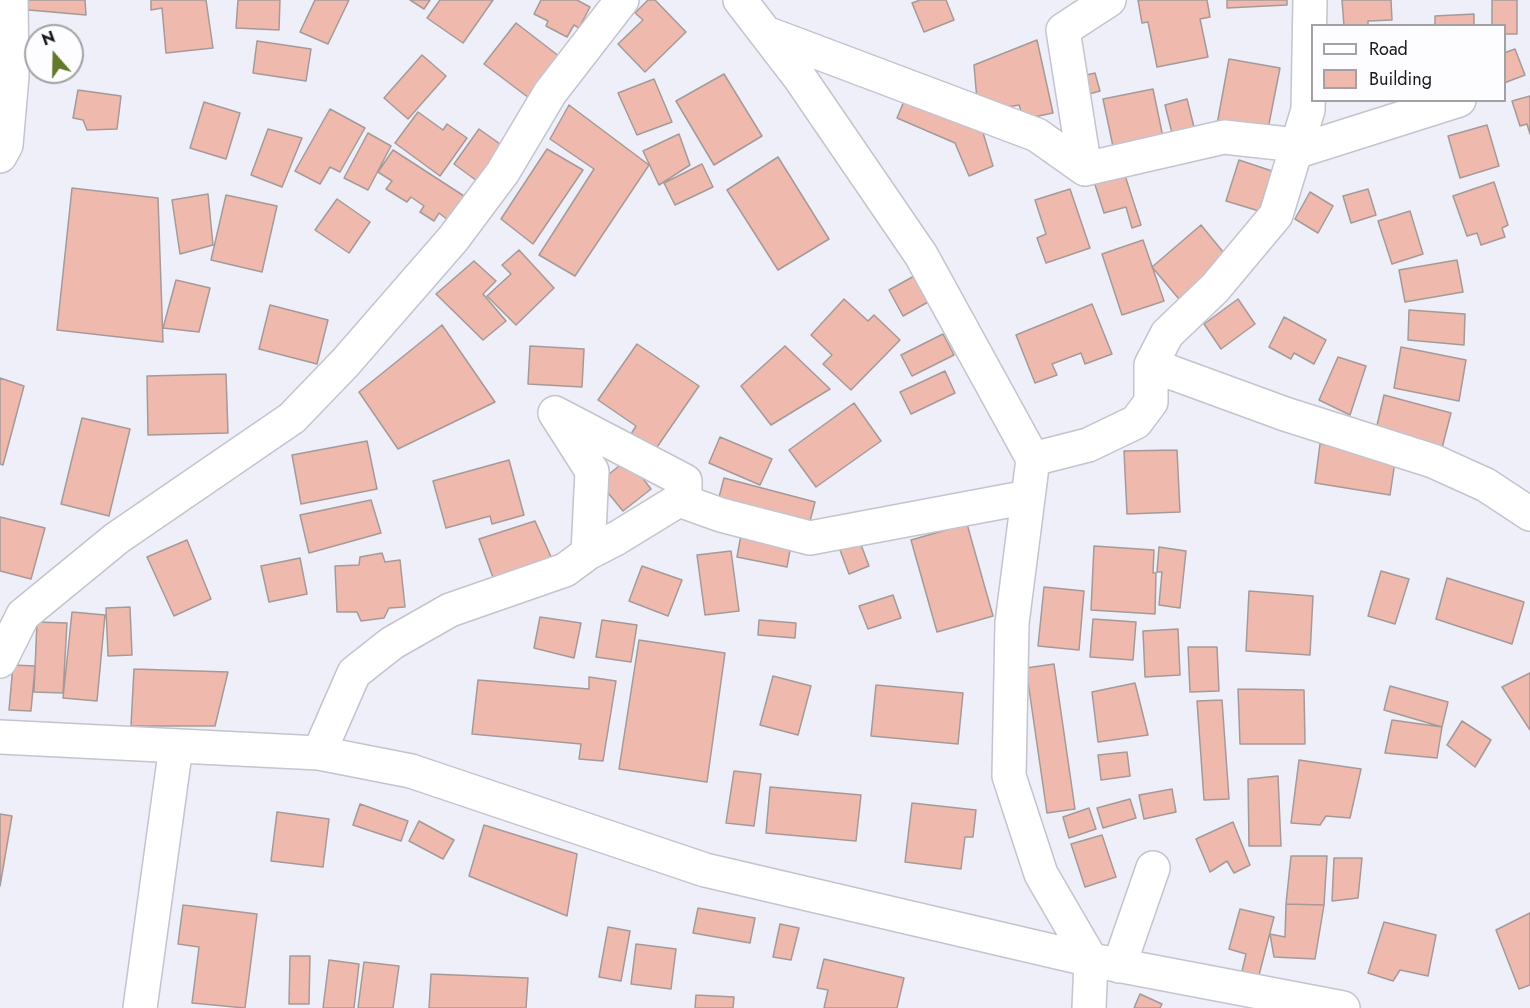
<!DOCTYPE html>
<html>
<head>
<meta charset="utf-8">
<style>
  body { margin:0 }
  #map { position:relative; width:1530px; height:1008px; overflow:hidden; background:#eeeff9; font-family:Jost,sans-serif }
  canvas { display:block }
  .legend { position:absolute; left:1311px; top:24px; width:195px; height:78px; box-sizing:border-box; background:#fdfdff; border:2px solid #a2a2a4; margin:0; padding:8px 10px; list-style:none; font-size:18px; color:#19191c }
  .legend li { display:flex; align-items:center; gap:12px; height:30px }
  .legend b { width:30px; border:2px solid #a2a2a4 }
  .north { position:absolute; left:24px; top:24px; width:60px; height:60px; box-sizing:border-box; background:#fdfdff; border:2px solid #a2a2a4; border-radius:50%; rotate:340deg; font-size:16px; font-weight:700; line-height:24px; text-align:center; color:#19191c }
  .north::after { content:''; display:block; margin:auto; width:21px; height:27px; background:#61792b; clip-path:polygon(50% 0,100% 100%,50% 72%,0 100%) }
</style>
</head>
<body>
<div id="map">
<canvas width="1530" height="1008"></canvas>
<ul class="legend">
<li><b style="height:8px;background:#fff"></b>Road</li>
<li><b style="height:16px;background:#efb9ae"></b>Building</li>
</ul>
<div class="north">N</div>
</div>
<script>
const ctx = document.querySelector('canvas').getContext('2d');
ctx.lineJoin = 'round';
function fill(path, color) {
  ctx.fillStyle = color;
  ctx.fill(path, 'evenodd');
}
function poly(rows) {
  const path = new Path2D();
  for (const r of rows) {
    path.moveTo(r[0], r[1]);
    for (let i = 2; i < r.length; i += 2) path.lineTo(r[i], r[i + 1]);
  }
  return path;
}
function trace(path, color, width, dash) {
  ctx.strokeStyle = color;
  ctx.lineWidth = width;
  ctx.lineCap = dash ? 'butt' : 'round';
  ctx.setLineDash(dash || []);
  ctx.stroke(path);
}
const building = poly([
  [26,0,85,0,86,15,29,10,26,0],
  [151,0,206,0,213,48,166,53,162,8,151,10,151,0],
  [238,0,280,0,279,30,236,28,238,0],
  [315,0,349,0,328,44,300,32,315,0],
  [410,0,430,0,424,9,410,0],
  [440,0,493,0,463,43,427,18,440,0],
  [541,0,577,0,590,7,579,28,574,25,567,37,546,26,548,21,534,14,541,0],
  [648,0,655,0,686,32,645,72,618,44,643,20,635,13,648,0],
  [920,0,946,0,954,20,924,32,912,3,920,0],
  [1138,0,1207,0,1210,17,1200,19,1208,57,1157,67,1148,22,1142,23,1138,0],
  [1227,0,1287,0,1287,5,1227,8,1227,0],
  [1342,0,1391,0,1392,20,1368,21,1368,26,1344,26,1342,0],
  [1492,0,1517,0,1517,34,1504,34,1504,26,1492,26,1492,0],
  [1474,14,1474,26,1435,26,1435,16,1474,14],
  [516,23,564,60,533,101,484,64,516,23],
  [1037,40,1053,113,1024,119,1019,105,978,112,974,65,1037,40],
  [257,41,311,49,306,81,253,73,257,41],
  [1515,49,1525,75,1504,83,1504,53,1515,49],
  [422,55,446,76,408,119,384,98,422,55],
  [1229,59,1280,68,1266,139,1216,130,1229,59],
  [1095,73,1100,91,1078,97,1073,78,1095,73],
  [724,74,762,136,714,165,676,101,724,74],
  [654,79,672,122,637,135,618,93,654,79],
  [1153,89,1165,147,1115,156,1103,99,1153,89],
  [78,90,121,96,117,129,87,130,83,120,73,118,78,90],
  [907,94,981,126,993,166,969,176,955,143,897,118,907,94],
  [1530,96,1530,134,1527,124,1520,126,1512,101,1530,96],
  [1187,99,1194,127,1172,133,1165,105,1187,99],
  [204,102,240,113,226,159,190,148,204,102],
  [569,105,649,165,575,276,539,255,594,169,550,139,569,105],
  [330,109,365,128,340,172,330,167,320,184,295,171,330,109],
  [418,112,443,130,447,124,467,138,440,176,395,143,418,112],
  [1487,125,1499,166,1460,178,1448,136,1487,125],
  [268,129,302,138,282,187,251,175,268,129],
  [479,129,503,146,477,181,454,164,479,129],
  [368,133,391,146,368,190,344,178,368,133],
  [679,134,690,165,659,185,643,151,679,134],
  [547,149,583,170,533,244,501,219,547,149],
  [393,150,464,196,448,220,439,213,434,221,420,212,424,206,411,197,407,202,386,189,392,181,378,172,393,150],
  [778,157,829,239,778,270,727,190,778,157],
  [1239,160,1272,171,1259,211,1226,201,1239,160],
  [1121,163,1141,225,1132,228,1126,207,1104,213,1091,172,1121,163],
  [702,164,713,187,675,205,664,183,702,164],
  [1494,182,1508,225,1502,228,1505,237,1481,245,1477,233,1467,236,1453,196,1494,182],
  [72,188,158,198,163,342,57,330,72,188],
  [1070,189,1090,248,1046,263,1037,238,1046,234,1035,200,1070,189],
  [1368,189,1376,215,1351,223,1343,196,1368,189],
  [1310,192,1333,206,1318,233,1295,219,1310,192],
  [208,194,213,245,180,254,172,200,208,194],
  [226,195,277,206,262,272,211,260,226,195],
  [337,199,370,222,349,253,315,230,337,199],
  [1410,211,1423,254,1392,264,1378,221,1410,211],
  [1201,225,1228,258,1179,299,1152,267,1201,225],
  [1143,240,1164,301,1122,315,1102,254,1143,240],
  [519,250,554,288,516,325,487,296,511,274,502,265,519,250],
  [1457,260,1463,292,1405,302,1399,270,1457,260],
  [474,261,496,281,483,294,506,321,483,340,436,294,474,261],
  [916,275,930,301,903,316,889,290,916,275],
  [176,280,210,288,199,332,163,328,176,280],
  [844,299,868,321,874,315,900,340,851,390,823,364,832,355,811,335,844,299],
  [1238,299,1255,324,1221,349,1204,324,1238,299],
  [1092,304,1112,354,1085,364,1081,353,1052,364,1057,375,1035,383,1016,335,1092,304],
  [270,305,328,320,317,364,259,349,270,305],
  [1409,310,1465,314,1464,345,1408,340,1409,310],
  [1284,317,1326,340,1314,364,1294,353,1291,359,1269,347,1284,317],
  [442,325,495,402,398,449,359,392,442,325],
  [943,334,954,355,912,376,901,355,943,334],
  [637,344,699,386,655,450,631,434,636,426,598,400,637,344],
  [530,346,584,349,582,387,528,384,530,346],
  [785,346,830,389,771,425,741,386,785,346],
  [1401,347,1466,360,1459,401,1394,388,1401,347],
  [1338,357,1366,366,1350,415,1319,400,1338,357],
  [945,371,955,393,911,414,900,392,945,371],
  [226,374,228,433,148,435,147,376,226,374],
  [0,378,24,386,3,465,0,464,0,378],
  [1384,395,1451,413,1441,452,1375,434,1384,395],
  [854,403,881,441,816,487,789,450,854,403],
  [82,418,130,429,109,516,61,504,82,418],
  [720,437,772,459,760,485,709,463,720,437],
  [367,441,377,489,301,504,292,455,367,441],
  [1320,444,1396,455,1390,495,1315,483,1320,444],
  [1177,450,1180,512,1127,514,1124,451,1177,450],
  [628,459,651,489,623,511,599,482,628,459],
  [509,460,524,515,492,524,490,516,446,528,433,481,509,460],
  [724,478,815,502,809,525,718,501,724,478],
  [371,500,381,533,309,553,300,515,371,500],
  [0,517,45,528,31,579,0,571,0,517],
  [535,521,552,559,495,583,479,539,535,521],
  [743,524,793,534,787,567,737,557,743,524],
  [967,524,993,616,937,632,911,540,967,524],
  [187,540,211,599,174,616,147,557,187,540],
  [860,542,869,566,849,574,840,550,860,542],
  [1094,546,1154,550,1153,573,1156,573,1155,614,1091,610,1094,546],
  [1159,547,1186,551,1180,608,1159,605,1162,572,1157,572,1159,547],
  [731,551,739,611,705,615,697,555,731,551],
  [382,553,385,562,400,560,405,607,389,608,384,618,361,621,357,612,337,612,335,566,359,565,360,557,382,553],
  [300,558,307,594,269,602,261,566,300,558],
  [642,566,682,580,668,616,629,601,642,566],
  [1381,571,1409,579,1395,624,1368,616,1381,571],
  [1447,578,1524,602,1512,644,1436,619,1447,578],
  [1044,587,1084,591,1079,650,1038,646,1044,587],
  [1249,591,1313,596,1310,655,1246,651,1249,591],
  [893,595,901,618,868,629,859,606,893,595],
  [130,607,132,655,108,656,106,608,130,607],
  [72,612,105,615,97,701,63,698,72,612],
  [540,617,581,623,574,658,534,648,540,617],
  [1093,619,1136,622,1133,660,1090,657,1093,619],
  [602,620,637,625,631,662,596,657,602,620],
  [759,620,796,623,795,638,758,635,759,620],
  [37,622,67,623,63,693,34,692,37,622],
  [1178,629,1180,675,1145,677,1143,631,1178,629],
  [639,640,725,653,707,782,619,769,639,640],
  [1188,647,1217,647,1219,691,1190,692,1188,647],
  [1054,664,1075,809,1047,813,1026,668,1054,664],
  [13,665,35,666,31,711,9,710,13,665],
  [134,669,228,672,215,726,131,726,134,669],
  [1530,673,1530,730,1502,687,1530,673],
  [773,676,811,686,798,735,760,725,773,676],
  [589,677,616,681,603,761,579,759,581,744,472,734,478,680,589,689,589,677],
  [1135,683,1148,735,1098,742,1092,692,1135,683],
  [876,685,963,693,958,744,871,736,876,685],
  [1390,686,1448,702,1442,727,1384,710,1390,686],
  [1238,689,1304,690,1305,744,1240,744,1238,689],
  [1222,700,1229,799,1204,800,1197,701,1222,700],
  [1392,720,1442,727,1437,758,1385,753,1392,720],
  [1462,721,1491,740,1475,767,1447,745,1462,721],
  [1127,752,1130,776,1101,780,1098,755,1127,752],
  [1299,760,1361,769,1350,818,1326,816,1320,825,1291,823,1299,760],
  [734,771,761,774,754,826,726,823,734,771],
  [1278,776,1281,846,1249,846,1248,779,1278,776],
  [770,787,861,795,856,841,766,833,770,787],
  [1172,789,1176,812,1144,819,1139,795,1172,789],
  [1130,799,1136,818,1103,828,1097,808,1130,799],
  [912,803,976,810,973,837,965,837,961,869,905,862,912,803],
  [360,804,408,821,401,841,353,825,360,804],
  [1089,808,1096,829,1069,838,1063,817,1089,808],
  [277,812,329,819,323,867,271,861,277,812],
  [0,814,12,816,0,886,0,814],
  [419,821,454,840,443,859,409,841,419,821],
  [1233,822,1250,865,1234,873,1227,861,1210,872,1196,839,1233,822],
  [484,825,577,854,567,916,469,876,484,825],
  [1102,835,1116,877,1085,887,1071,844,1102,835],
  [1291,856,1327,856,1324,905,1286,904,1291,856],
  [1334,858,1362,858,1358,898,1332,901,1334,858],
  [1286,904,1324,905,1315,959,1274,957,1270,934,1285,937,1286,904],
  [183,905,257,914,245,1008,192,1003,199,947,178,944,183,905],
  [698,908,755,918,750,943,693,933,698,908],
  [1240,909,1274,917,1259,975,1242,971,1246,954,1229,949,1240,909],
  [1530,913,1530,985,1519,989,1496,930,1530,913],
  [1384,922,1436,935,1428,976,1400,970,1393,981,1368,973,1384,922],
  [780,924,799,928,791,960,773,957,780,924],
  [608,927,630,931,621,981,599,977,608,927],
  [636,944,676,949,671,989,631,984,636,944],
  [290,956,310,956,309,1004,289,1004,290,956],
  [824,959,904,978,897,1008,824,1008,828,990,817,988,824,959],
  [329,960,359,964,354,1008,323,1008,329,960],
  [364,962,399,966,393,1008,358,1008,364,962],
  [431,974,528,978,526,1008,429,1008,431,974],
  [1140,994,1162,1004,1160,1008,1134,1008,1140,994],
  [696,995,734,997,733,1008,695,1008,696,995]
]);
fill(building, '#efb9ae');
trace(building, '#a59a98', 1.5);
const minor = poly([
  [740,0,800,78,921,255,1033,459,1012,623,1009,776,1041,874,1091,960,1089,1008],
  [766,33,1037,135,1085,169,1224,137,1297,145],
  [1295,152,1459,100],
  [0,156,6,145,12,76,11,0],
  [1085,169,1063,30,1109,0],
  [1151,365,1285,414,1433,461,1486,485,1530,514],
  [1033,459,1088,445,1136,422,1151,402,1151,365,1167,334,1215,288,1276,215,1308,110,1310,0],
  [588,553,592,471,555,413,685,481,685,502],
  [0,661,23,615,117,538,292,418,345,363,453,239,503,172,550,93,622,0],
  [0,737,319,753,411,771,705,870,1091,960,1343,1008],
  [319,753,354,673,392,643,450,610,565,570,588,553,617,538,679,500,721,515,810,538,1028,497],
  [1119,966,1153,868],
  [140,1008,176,746]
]);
trace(minor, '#c3c4cd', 36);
trace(minor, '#fff', 33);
</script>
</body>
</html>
